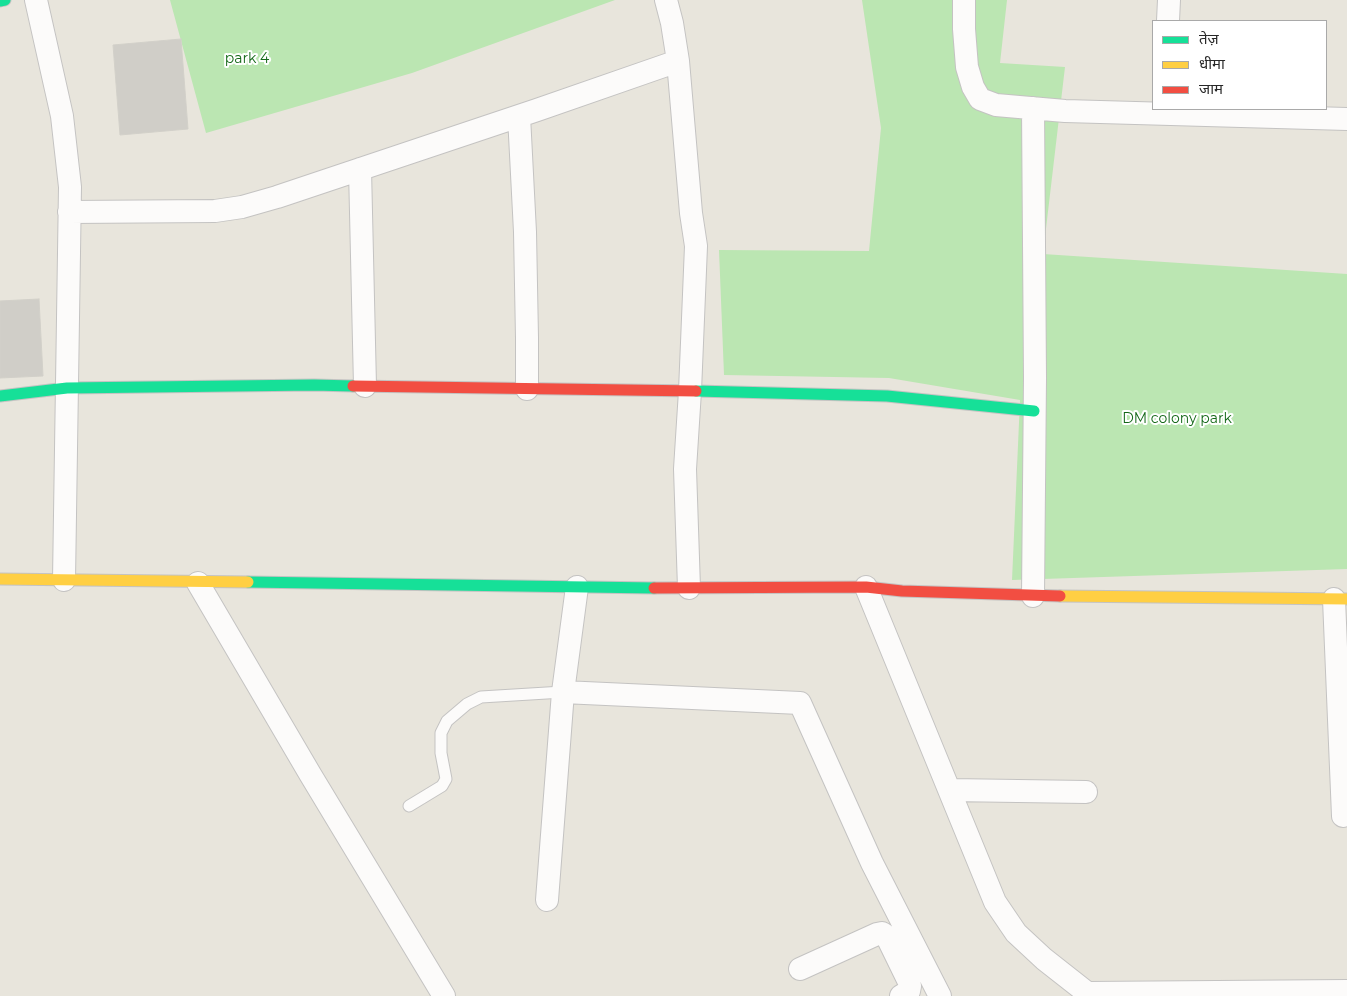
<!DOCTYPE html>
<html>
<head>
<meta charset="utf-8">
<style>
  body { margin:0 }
  #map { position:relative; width:1347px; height:996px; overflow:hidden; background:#e8e5dc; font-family:Montserrat,"Noto Sans Devanagari",sans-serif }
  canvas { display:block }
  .legend { position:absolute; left:1152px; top:20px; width:175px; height:90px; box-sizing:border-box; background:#fff; border:1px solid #a9a9a9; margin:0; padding:6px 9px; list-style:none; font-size:15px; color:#282828 }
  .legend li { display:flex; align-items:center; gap:10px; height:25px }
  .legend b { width:25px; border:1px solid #a9a9a9 }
</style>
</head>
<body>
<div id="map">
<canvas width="1347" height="996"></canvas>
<ul class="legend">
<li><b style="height:6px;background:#16e098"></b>तेज़</li>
<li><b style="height:6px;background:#ffcf43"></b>धीमा</li>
<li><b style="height:6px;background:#f24e42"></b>जाम</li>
</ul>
</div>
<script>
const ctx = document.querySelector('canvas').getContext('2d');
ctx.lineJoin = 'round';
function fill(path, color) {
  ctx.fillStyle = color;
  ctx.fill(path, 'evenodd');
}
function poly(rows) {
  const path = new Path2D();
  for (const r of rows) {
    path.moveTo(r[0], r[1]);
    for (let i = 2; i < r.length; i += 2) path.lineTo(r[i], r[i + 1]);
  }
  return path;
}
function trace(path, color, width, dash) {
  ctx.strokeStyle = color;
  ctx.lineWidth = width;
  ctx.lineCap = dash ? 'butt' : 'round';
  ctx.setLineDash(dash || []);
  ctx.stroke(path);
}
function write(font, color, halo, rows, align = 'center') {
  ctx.font = font + ' Montserrat,sans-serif';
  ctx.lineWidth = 4;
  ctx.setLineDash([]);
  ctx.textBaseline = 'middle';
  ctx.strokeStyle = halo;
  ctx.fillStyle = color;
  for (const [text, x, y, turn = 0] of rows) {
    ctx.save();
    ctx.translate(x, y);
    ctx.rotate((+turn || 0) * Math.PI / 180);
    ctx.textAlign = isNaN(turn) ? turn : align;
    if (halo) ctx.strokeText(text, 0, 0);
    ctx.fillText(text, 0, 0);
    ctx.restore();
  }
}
fill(poly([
  [170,0,615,0,412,73,206,133],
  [862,0,1007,0,1000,63,1065,67,1043,254,1347,274,1347,569,1012,580,1020,400,889,378,724,375,719,250,869,251,881,128]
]), '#bbe6b2');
const building = poly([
  [181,39,188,129,120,135,113,45,181,39],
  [39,299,43,376,0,378,0,301,39,299]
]);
fill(building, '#d0cec8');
trace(building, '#d2d0c9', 1);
const lane = poly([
  [409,806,442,786,446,779,441,753,441,733,447,721,467,704,481,697,563,692]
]);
const street = poly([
  [36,0,62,116,70,187,64,580],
  [666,0,672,23,678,61,691,213,696,246,690,391,685,469,689,588],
  [964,0,964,29,967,67,973,87,980,99,996,105,1065,111,1347,119],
  [1168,21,1169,0],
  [519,116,525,232,527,338,527,389],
  [360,169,365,386],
  [69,212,215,211,242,207,277,197,537,110,678,61],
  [198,583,310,774,444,996],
  [866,587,995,902,1016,933,1044,959,1091,996],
  [1033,596,1035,378,1033,108],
  [1334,599,1343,816],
  [563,692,800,703,872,863,940,996],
  [950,790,1086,792],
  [547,900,563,692,577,587],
  [800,969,877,934,882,933,885,935,888,939,909,982,910,986,909,991,901,996],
  [1088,993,1347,991]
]);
const fast = poly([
  [0,1,5,0],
  [696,391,887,396,1034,411],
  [0,396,67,388,314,385,353,386],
  [248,582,654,588]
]);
const slow = poly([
  [0,579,248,582],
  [1060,596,1347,599]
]);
const jam = poly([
  [353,386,696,391],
  [654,588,866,587,902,591,1060,596]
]);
trace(lane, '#c4c3c2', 13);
trace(street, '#c4c3c2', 24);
trace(fast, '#c4c3c2', 13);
trace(slow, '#c4c3c2', 13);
trace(jam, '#c4c3c2', 13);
trace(lane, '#fcfbfa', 11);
trace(street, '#fcfbfa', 22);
trace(fast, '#16e098', 11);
trace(slow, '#ffcf43', 11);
trace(jam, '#f24e42', 11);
write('14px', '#146818', '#fff', [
  ["park 4",247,59],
  ["DM colony park",1177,419]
]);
</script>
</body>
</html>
